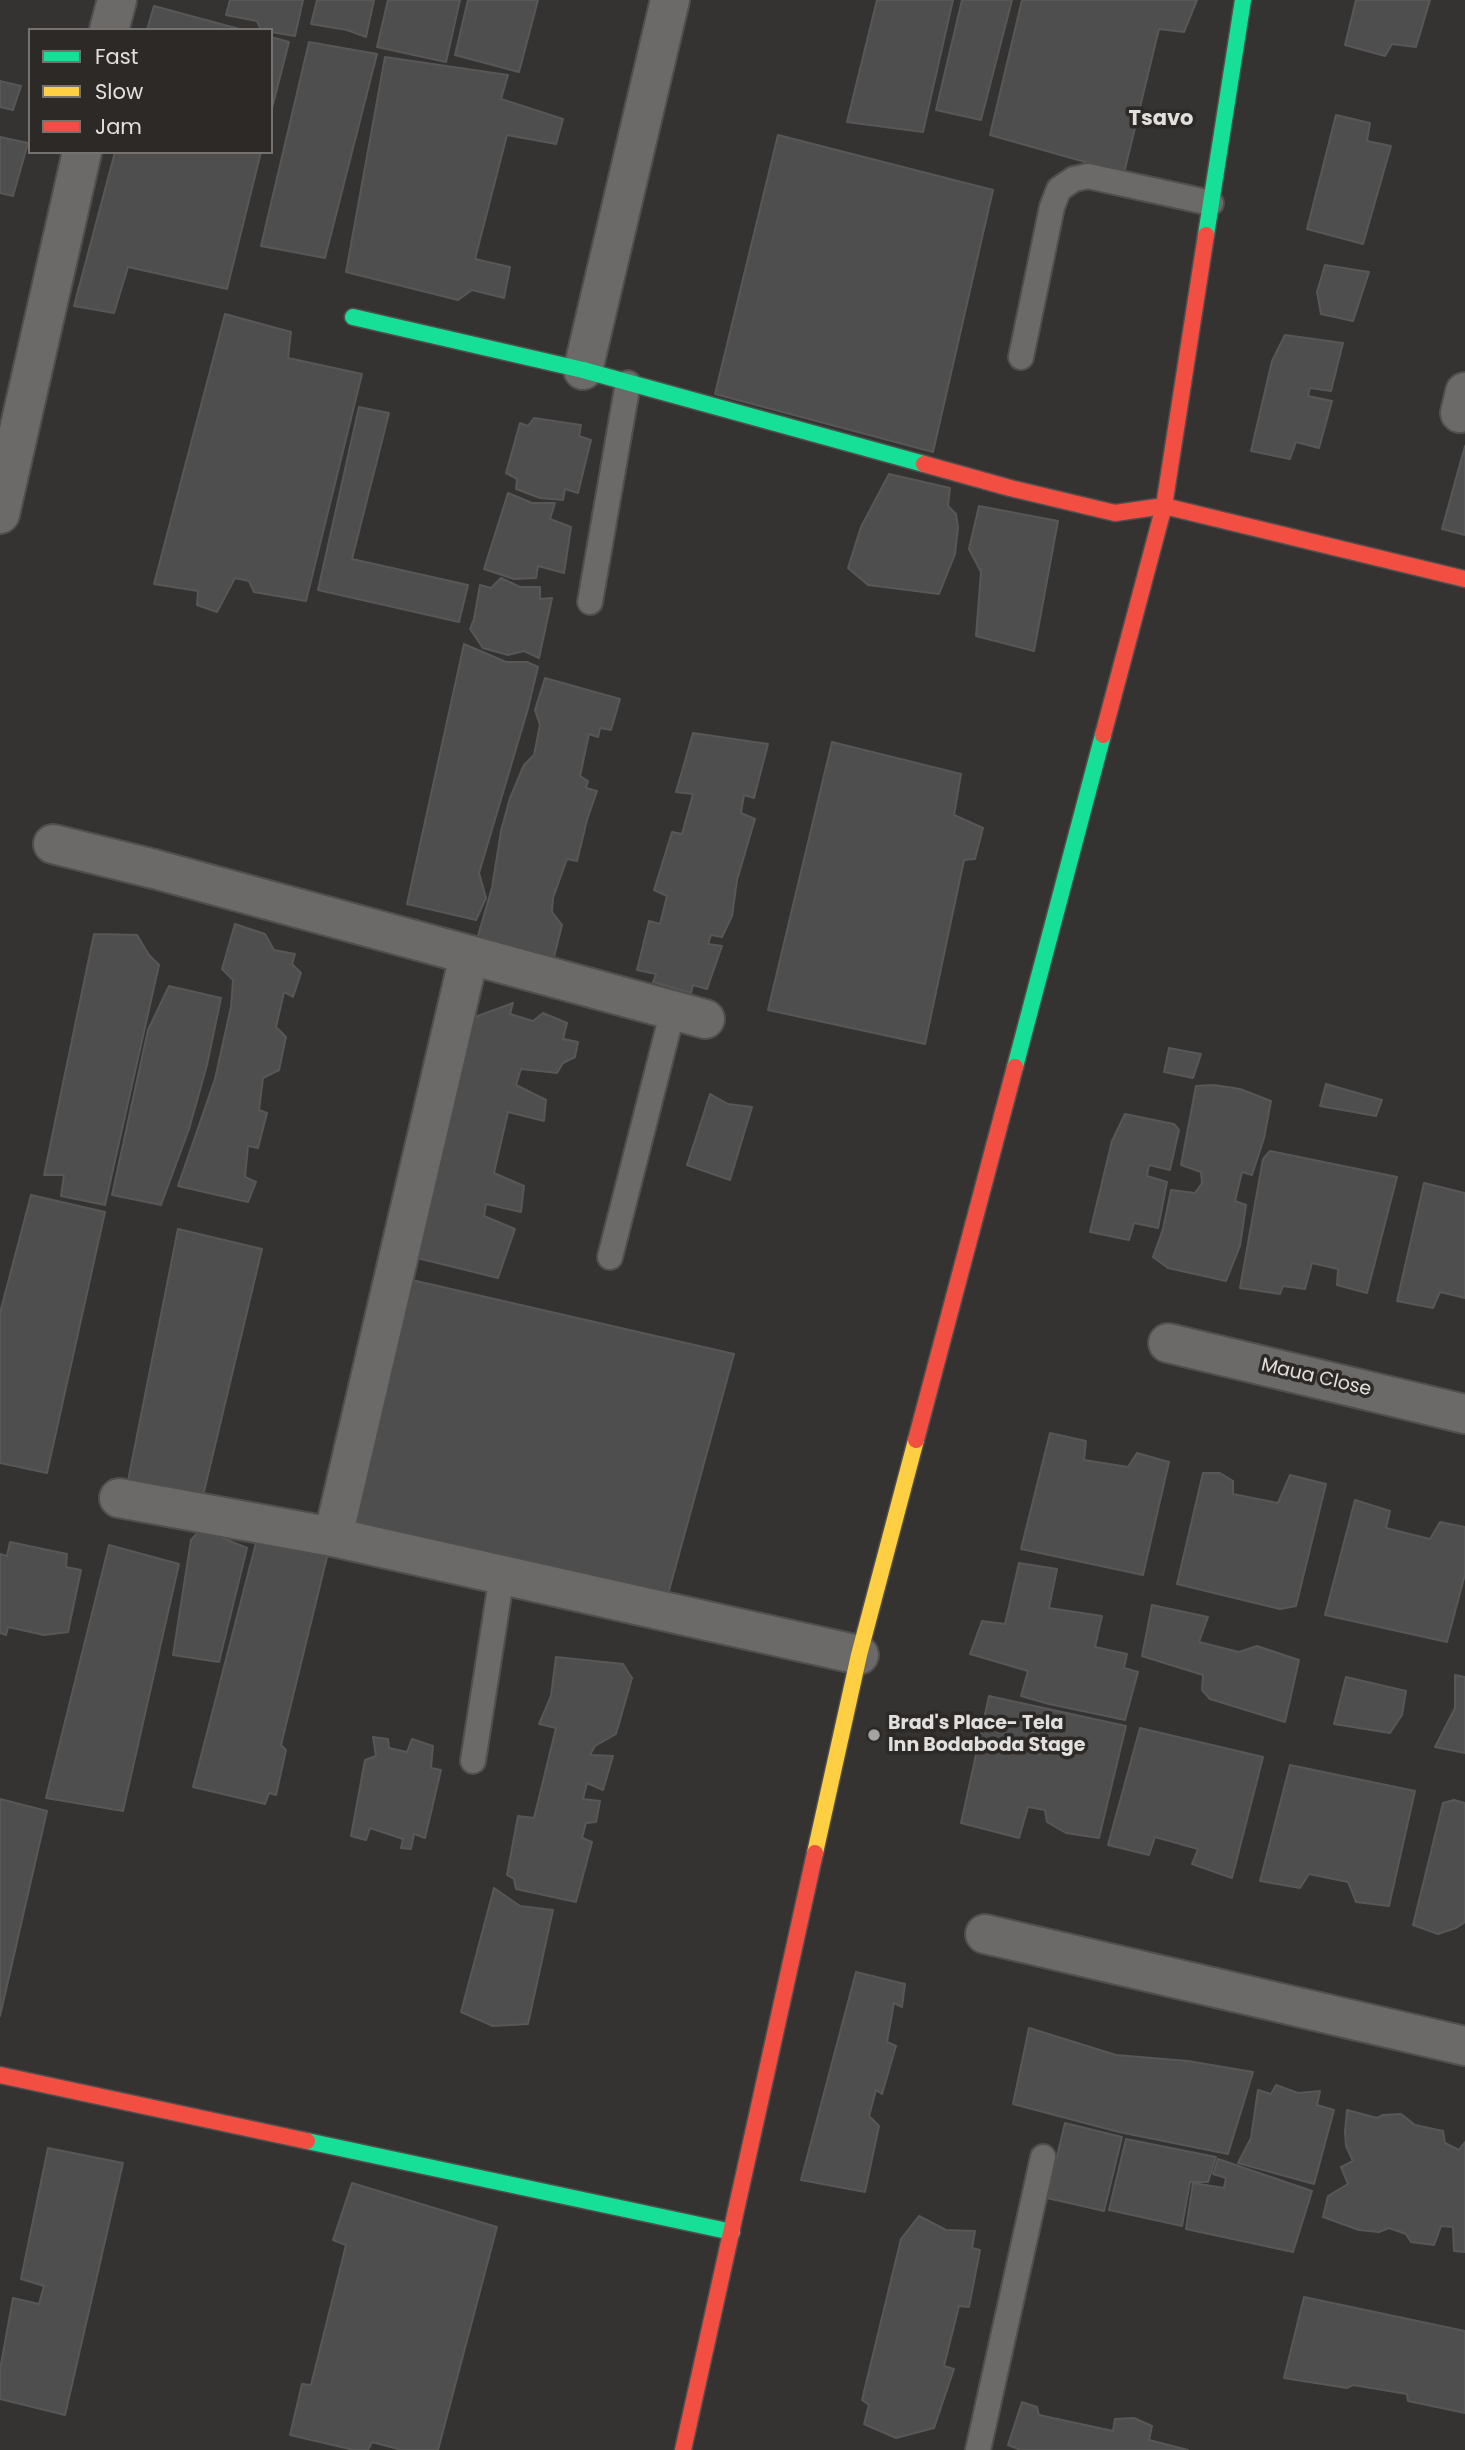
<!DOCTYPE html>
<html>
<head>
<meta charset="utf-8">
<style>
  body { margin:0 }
  #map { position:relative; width:1465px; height:2450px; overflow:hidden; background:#353332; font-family:Poppins,sans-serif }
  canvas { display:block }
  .legend { position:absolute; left:28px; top:28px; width:245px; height:126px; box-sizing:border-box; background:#2c2927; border:2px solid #757270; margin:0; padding:9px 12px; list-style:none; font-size:21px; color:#e2e0de }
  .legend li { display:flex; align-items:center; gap:14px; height:35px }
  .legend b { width:35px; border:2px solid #757270 }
</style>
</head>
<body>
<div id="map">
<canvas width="1465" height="2450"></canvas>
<ul class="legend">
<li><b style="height:9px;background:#16e098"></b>Fast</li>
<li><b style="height:9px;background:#ffcf43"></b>Slow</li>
<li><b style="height:9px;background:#f24e42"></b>Jam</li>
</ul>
</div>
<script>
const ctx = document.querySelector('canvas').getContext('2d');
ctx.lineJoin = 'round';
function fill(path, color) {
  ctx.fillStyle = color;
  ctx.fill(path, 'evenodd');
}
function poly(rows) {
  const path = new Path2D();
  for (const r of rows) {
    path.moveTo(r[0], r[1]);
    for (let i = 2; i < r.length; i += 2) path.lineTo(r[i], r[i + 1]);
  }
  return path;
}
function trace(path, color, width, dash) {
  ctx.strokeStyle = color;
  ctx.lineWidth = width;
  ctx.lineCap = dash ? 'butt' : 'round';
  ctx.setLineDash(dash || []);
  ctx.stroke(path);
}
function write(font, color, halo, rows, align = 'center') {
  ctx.font = font + ' Poppins,sans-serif';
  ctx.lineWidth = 7;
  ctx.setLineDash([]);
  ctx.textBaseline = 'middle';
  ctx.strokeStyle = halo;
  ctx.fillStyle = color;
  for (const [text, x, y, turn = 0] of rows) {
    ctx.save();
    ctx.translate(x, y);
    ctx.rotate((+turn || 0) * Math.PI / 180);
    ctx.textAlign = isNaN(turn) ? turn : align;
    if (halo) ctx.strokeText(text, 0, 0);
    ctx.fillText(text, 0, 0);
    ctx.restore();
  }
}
const building = poly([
  [230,0,303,0,295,36,271,32,271,30,261,30,257,21,226,15,230,0],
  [317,0,374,0,366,37,347,30,311,24,317,0],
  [388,0,460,0,446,62,377,47,388,0],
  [468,0,538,0,519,72,455,55,468,0],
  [877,0,953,0,923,132,847,122,877,0],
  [962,0,1012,0,981,120,936,110,962,0],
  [1022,0,1197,0,1184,32,1159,29,1124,173,990,135,1022,0],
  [1356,0,1430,0,1416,47,1392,44,1385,56,1345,45,1356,0],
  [154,6,243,30,147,30,154,6],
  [271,37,289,42,271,112,271,37],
  [309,42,377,54,325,258,261,246,309,42],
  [385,57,508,75,501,99,563,119,556,144,507,135,475,259,510,267,504,298,472,290,458,300,346,272,385,57],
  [0,81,21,86,13,110,0,107,0,81],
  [1336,115,1370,123,1367,141,1391,146,1363,244,1307,229,1336,115],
  [778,135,993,190,933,452,715,394,778,135],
  [0,137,28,143,13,196,0,193,0,137],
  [115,152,261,152,227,289,128,267,114,313,74,306,115,152],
  [1325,265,1369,272,1353,321,1321,314,1317,292,1325,265],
  [225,314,291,332,288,358,362,374,306,601,254,592,249,581,235,578,217,612,197,605,198,591,154,584,225,314],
  [1285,335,1343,343,1331,391,1310,388,1308,396,1332,401,1319,448,1296,442,1290,459,1251,451,1272,361,1285,335],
  [359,407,389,413,352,559,468,585,459,622,318,590,359,407],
  [534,418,581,425,579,436,591,440,578,493,565,489,563,500,540,498,516,489,517,479,506,473,520,423,528,426,534,418],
  [1465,446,1465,535,1442,529,1465,446],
  [889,474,950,488,948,506,956,514,958,528,955,554,939,594,868,585,848,568,861,527,889,474],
  [508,493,532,503,555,503,550,519,571,527,564,573,538,566,536,578,514,579,484,569,508,493],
  [979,506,1058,521,1034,651,976,636,981,572,969,549,979,506],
  [501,578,520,587,540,587,540,599,552,598,539,658,524,651,508,655,483,648,470,629,474,619,480,585,491,588,501,578],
  [464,644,506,662,527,662,538,667,527,712,479,873,486,898,476,920,407,904,464,644],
  [545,678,620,699,611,730,600,728,598,737,589,734,580,776,588,781,586,788,597,791,587,820,577,861,567,859,553,898,552,912,562,925,553,961,477,939,492,888,501,831,510,798,524,765,534,755,540,725,535,710,545,678],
  [693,733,768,744,754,798,744,795,741,813,755,819,737,880,732,916,722,937,711,935,708,944,722,946,707,989,693,985,691,993,653,982,656,974,637,970,649,921,660,924,667,896,654,890,672,832,682,834,693,794,676,792,693,733],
  [832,742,961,774,954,815,983,828,975,859,964,860,925,1044,768,1010,832,742],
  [235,924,265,934,274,950,295,954,292,964,301,973,293,997,284,992,276,1027,286,1037,279,1070,263,1078,259,1110,267,1113,258,1148,248,1146,245,1177,256,1182,248,1202,178,1186,215,1079,231,1007,233,980,222,969,235,924],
  [94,934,137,935,149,955,159,965,105,1205,61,1196,64,1175,44,1175,94,934],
  [169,986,221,998,207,1065,189,1129,161,1205,112,1195,148,1030,169,986],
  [513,1003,510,1014,533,1021,543,1013,567,1023,563,1039,578,1042,575,1057,563,1063,557,1073,521,1069,516,1085,546,1100,544,1121,508,1112,494,1173,524,1186,521,1212,486,1204,484,1216,515,1229,498,1278,413,1257,475,1017,513,1003],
  [1169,1048,1201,1054,1193,1078,1164,1072,1169,1048],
  [1326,1084,1382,1100,1376,1116,1320,1106,1326,1084],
  [1214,1085,1240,1089,1271,1101,1264,1138,1252,1175,1242,1172,1235,1201,1246,1205,1240,1246,1226,1281,1168,1268,1153,1257,1163,1229,1171,1190,1195,1193,1202,1183,1201,1172,1181,1165,1196,1086,1214,1085],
  [710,1094,728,1104,752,1107,730,1180,687,1165,710,1094],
  [1125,1114,1174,1124,1179,1130,1170,1170,1149,1165,1147,1176,1167,1182,1158,1228,1134,1223,1129,1240,1090,1232,1112,1141,1125,1114],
  [1270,1151,1397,1177,1367,1293,1337,1285,1338,1269,1312,1263,1305,1289,1283,1286,1280,1294,1240,1288,1263,1159,1270,1151],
  [1424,1183,1465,1193,1465,1298,1440,1292,1433,1308,1397,1301,1424,1183],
  [31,1195,105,1212,47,1473,0,1463,0,1313,31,1195],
  [178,1229,262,1249,202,1500,127,1486,178,1229],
  [412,1280,734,1354,667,1598,369,1533,352,1514,412,1280],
  [1050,1433,1086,1441,1084,1460,1128,1467,1137,1453,1169,1462,1143,1575,1021,1549,1050,1433],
  [1203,1473,1220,1473,1233,1481,1233,1494,1278,1503,1290,1475,1326,1484,1296,1606,1280,1609,1177,1584,1203,1473],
  [1355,1500,1390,1511,1386,1528,1430,1539,1440,1522,1465,1527,1465,1574,1447,1642,1325,1615,1355,1500],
  [201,1529,247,1548,219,1662,173,1655,191,1540,201,1529],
  [257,1539,328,1553,281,1745,286,1750,276,1795,269,1793,265,1804,193,1787,257,1539],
  [10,1542,67,1554,66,1567,81,1570,68,1632,44,1635,8,1627,6,1635,0,1633,0,1554,7,1556,10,1542],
  [109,1545,179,1564,123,1811,46,1798,109,1545],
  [1019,1563,1057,1569,1049,1608,1102,1616,1095,1647,1127,1654,1124,1668,1138,1672,1125,1720,1049,1704,1021,1696,1028,1671,970,1654,982,1621,1005,1624,1019,1563],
  [1152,1605,1208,1617,1199,1642,1239,1652,1257,1646,1299,1660,1285,1722,1210,1699,1202,1690,1203,1675,1142,1656,1152,1605],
  [556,1657,623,1664,632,1678,616,1734,595,1746,590,1755,613,1756,603,1790,587,1783,583,1799,600,1801,596,1822,586,1823,582,1838,592,1842,576,1902,516,1889,514,1879,507,1875,518,1816,534,1818,556,1728,539,1724,551,1696,556,1657],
  [1455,1675,1465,1677,1465,1753,1435,1747,1455,1708,1455,1675],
  [1346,1677,1406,1691,1402,1715,1390,1733,1334,1724,1346,1677],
  [989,1696,1126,1726,1099,1838,1066,1833,1047,1822,1045,1810,1028,1807,1019,1838,961,1823,989,1696],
  [1140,1728,1263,1757,1232,1878,1192,1864,1198,1849,1155,1837,1149,1855,1108,1845,1140,1728],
  [373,1737,388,1739,389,1748,407,1752,412,1739,433,1746,431,1768,441,1770,425,1838,414,1834,411,1849,401,1848,403,1839,370,1828,366,1840,351,1836,365,1760,376,1756,373,1737],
  [1290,1765,1415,1791,1389,1906,1356,1902,1348,1882,1309,1874,1300,1888,1260,1881,1290,1765],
  [0,1799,47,1811,0,2016,0,1799],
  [1454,1800,1465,1803,1465,1922,1456,1928,1438,1934,1413,1925,1443,1803,1454,1800],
  [494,1888,520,1906,553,1910,528,2024,493,2026,461,2012,494,1888],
  [856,1972,905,1984,902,2007,894,2003,887,2042,896,2046,882,2094,876,2090,869,2116,879,2126,865,2192,801,2180,856,1972],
  [1029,2028,1116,2055,1188,2061,1253,2072,1228,2154,1119,2132,1013,2104,1029,2028],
  [1276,2085,1298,2093,1320,2091,1317,2105,1334,2110,1314,2184,1238,2163,1251,2138,1258,2090,1271,2094,1276,2085],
  [1347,2110,1377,2118,1383,2115,1401,2114,1415,2125,1443,2131,1445,2143,1459,2150,1465,2142,1465,2252,1454,2251,1453,2227,1441,2226,1434,2245,1411,2242,1406,2234,1389,2228,1379,2232,1359,2230,1323,2217,1328,2196,1348,2184,1341,2167,1353,2161,1346,2146,1345,2132,1347,2110],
  [1065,2123,1122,2137,1104,2211,1047,2198,1065,2123],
  [1126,2139,1216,2157,1208,2182,1190,2182,1182,2226,1109,2210,1126,2139],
  [48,2148,123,2163,65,2415,0,2399,0,2370,13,2298,39,2304,44,2286,21,2279,48,2148],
  [1218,2159,1312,2191,1293,2252,1186,2229,1193,2183,1224,2188,1226,2178,1213,2174,1218,2159],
  [352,2183,497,2227,438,2450,402,2450,372,2442,368,2450,354,2450,290,2435,302,2384,311,2385,346,2245,333,2240,352,2183],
  [919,2216,946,2230,975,2231,972,2248,980,2250,969,2307,959,2306,944,2366,954,2369,934,2428,896,2438,864,2424,869,2405,862,2400,901,2239,919,2216],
  [1304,2297,1465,2331,1465,2413,1408,2401,1407,2394,1353,2385,1347,2388,1284,2378,1304,2297],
  [1022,2402,1037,2407,1039,2415,1113,2431,1115,2419,1134,2418,1152,2426,1149,2440,1188,2450,1021,2450,1008,2445,1022,2402]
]);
fill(building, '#4e4e4e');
trace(building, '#585757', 2);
const lane = poly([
  [1021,357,1052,207,1059,189,1074,179,1088,176,1211,203],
  [590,602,628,383],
  [610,1257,673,1010],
  [473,1761,502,1575],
  [978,2450,1043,2157]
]);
const street = poly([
  [109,30,117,0],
  [583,370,670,0],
  [1460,413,1465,392],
  [0,514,82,152],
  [53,844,154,869,705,1019],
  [1168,1343,1465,1414],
  [119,1498,333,1537,859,1655],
  [333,1537,469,956],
  [985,1934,1465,2046]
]);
const fast = poly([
  [1206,235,1243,0],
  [353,317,583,370,924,464],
  [1015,1067,1103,735],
  [307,2141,732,2232]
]);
const slow = poly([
  [815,1853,859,1655,916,1440]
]);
const jam = poly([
  [924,464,1010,488,1115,513,1164,506,1465,579],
  [1103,735,1164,506,1206,235],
  [916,1440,1015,1067],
  [0,2075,307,2141],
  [683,2450,815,1853]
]);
trace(lane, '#504f4e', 28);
trace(street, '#504f4e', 42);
trace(fast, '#504f4e', 19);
trace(slow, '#504f4e', 19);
trace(jam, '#504f4e', 19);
trace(lane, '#6b6a69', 24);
trace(street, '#6b6a69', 38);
trace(fast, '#16e098', 16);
trace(slow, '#ffcf43', 16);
trace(jam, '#f24e42', 16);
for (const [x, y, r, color] of [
  [874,1735,7,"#a5a3a2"]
]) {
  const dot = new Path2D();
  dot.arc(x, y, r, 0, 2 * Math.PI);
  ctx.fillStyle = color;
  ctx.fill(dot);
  trace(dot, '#2c2927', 2.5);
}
write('19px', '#e2e0de', '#2c2927', [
  ["Maua Close",1316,1378,13]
]);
write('bold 19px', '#e2e0de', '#2c2927', [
  ["Brad's Place- Tela",888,1724],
  ["Inn Bodaboda Stage",888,1746]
], 'left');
write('bold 21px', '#e2e0de', '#2c2927', [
  ["Tsavo",1161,120]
]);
</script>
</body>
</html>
